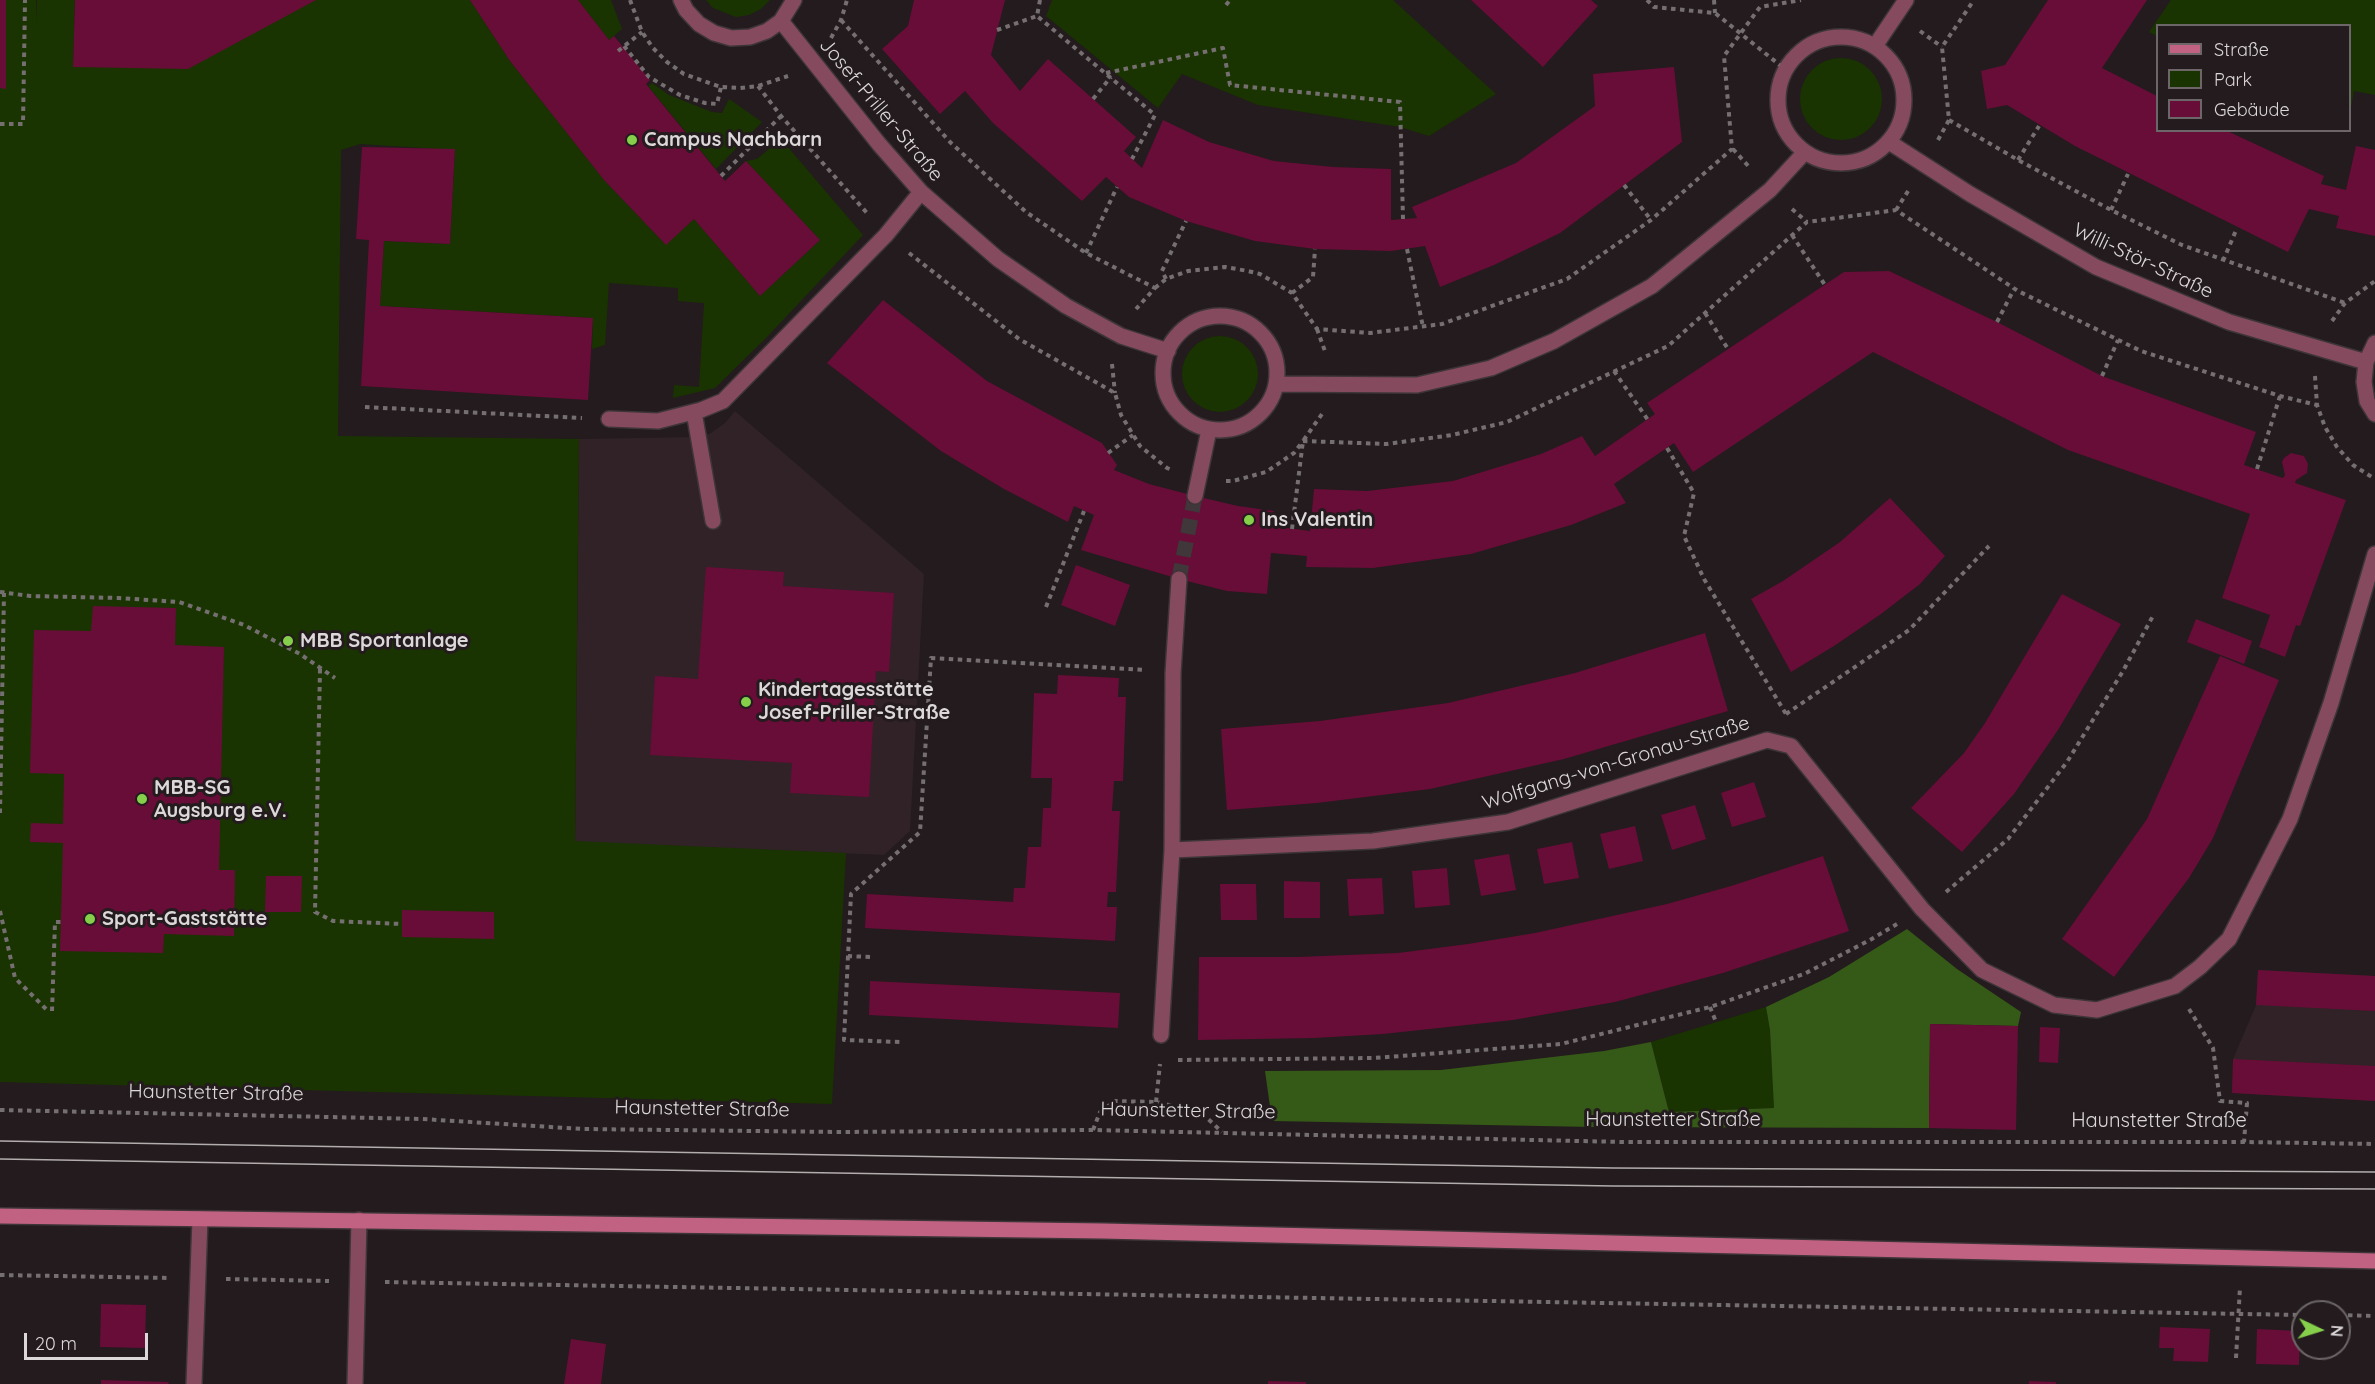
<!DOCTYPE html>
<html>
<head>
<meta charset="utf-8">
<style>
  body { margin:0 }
  #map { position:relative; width:2375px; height:1384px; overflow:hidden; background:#231b1d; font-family:Quicksand,sans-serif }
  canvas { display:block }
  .legend { position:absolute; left:2156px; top:24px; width:195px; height:108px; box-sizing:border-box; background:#231b1d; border:2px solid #6d6668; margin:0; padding:8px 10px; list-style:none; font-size:18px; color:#dcd7d8 }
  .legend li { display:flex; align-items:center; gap:12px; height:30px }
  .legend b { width:30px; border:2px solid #6d6668 }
  .north { position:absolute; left:2291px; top:1300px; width:60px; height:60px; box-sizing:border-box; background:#231b1d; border:2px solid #6d6668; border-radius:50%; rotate:94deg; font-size:16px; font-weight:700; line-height:24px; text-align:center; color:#dcd7d8 }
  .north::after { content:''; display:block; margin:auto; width:21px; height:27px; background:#86cf4b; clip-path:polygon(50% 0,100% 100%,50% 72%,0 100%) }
  .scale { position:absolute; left:24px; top:1333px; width:124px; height:27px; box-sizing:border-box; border:3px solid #dcd7d8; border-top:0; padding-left:8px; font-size:18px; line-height:21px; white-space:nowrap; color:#dcd7d8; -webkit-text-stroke:4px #231b1d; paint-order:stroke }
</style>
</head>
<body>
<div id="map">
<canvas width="2375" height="1384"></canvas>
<ul class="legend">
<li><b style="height:8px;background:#c26283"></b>Straße</li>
<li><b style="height:16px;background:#193400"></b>Park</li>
<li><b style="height:16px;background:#680d37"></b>Gebäude</li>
</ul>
<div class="north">N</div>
<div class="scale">20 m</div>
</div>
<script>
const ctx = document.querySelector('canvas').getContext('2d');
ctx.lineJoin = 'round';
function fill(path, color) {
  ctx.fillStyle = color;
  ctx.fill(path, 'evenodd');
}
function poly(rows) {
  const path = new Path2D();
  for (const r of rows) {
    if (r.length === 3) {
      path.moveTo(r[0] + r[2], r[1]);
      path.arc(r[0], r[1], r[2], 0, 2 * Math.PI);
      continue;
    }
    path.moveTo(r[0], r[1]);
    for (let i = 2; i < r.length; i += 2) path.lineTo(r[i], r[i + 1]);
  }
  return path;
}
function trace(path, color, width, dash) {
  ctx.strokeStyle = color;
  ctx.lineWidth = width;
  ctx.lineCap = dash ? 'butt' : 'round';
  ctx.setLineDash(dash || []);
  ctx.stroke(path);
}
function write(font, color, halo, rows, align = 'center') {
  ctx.font = font + ' Quicksand,sans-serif';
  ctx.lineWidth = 6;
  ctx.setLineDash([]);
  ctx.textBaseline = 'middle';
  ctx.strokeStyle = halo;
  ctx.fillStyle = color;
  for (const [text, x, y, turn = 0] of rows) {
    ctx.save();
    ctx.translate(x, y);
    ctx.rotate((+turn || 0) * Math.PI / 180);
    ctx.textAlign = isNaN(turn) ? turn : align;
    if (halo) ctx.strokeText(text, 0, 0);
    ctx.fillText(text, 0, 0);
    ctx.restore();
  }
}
fill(poly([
  [735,411,924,574,910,831,884,855,575,842,579,439,698,437,711,433,725,423],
  [2258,970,2375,976,2375,1101,2232,1093,2233,1059,2256,1005]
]), '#302226');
fill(poly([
  [0,0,36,0,36,24,37,0,75,0,73,66,316,0,470,0,510,61,604,180,665,244,694,219,760,296,820,240,746,161,757,159,781,139,863,235,767,337,715,388,673,398,674,385,699,387,704,303,678,301,678,288,609,283,605,345,592,349,593,318,380,306,384,241,450,244,455,150,360,144,341,150,338,436,579,439,575,841,846,853,832,1104,0,1082],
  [578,0,611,0,622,29,609,40],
  [706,0,770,0,761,9,749,15,736,17,713,8],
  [1052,0,1393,0,1496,94,1429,136,1400,127,1258,105,1182,74,1158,108,1046,16],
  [2171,0,2375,0,2375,95,2354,91,2350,113,2350,26,2158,26,2157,36,2149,32],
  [1841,99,41],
  [652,83,669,95,712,112,722,113,729,99,762,122,716,169,648,86],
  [1220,374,38],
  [1766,1007,1770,1030,1775,1108,1669,1112,1651,1042]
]), '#193400');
fill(poly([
  [1907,929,1957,969,2021,1012,2018,1026,1930,1024,1929,1128,1594,1127,1272,1121,1265,1071,1441,1070,1604,1051,1651,1042,1669,1112,1774,1108,1770,1030,1766,1007,1829,977]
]), '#355917');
fill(poly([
  [0,0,6,0,6,89,0,88],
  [75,0,316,0,188,69,73,67],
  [470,0,578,0,609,40,614,36,650,80,646,84,725,181,746,161,820,240,760,296,694,219,666,245,604,180,510,61],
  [914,0,1005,0,991,55,1020,91,1048,59,1136,137,1124,151,1142,168,1163,120,1209,142,1274,161,1333,167,1391,169,1391,220,1417,218,1412,207,1516,163,1595,106,1593,74,1674,67,1682,142,1560,233,1494,265,1440,287,1425,246,1391,251,1315,249,1255,241,1186,221,1129,197,1106,177,1082,201,993,123,965,91,940,114,882,49,908,26],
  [1471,0,1591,0,1598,6,1543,67],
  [2048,0,2147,0,2102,68,2157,96,2157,130,2225,130,2324,176,2321,184,2346,190,2356,146,2375,150,2375,236,2336,228,2339,216,2309,209,2288,252,2075,146,2007,105,1987,109,1981,71,2005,65],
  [362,147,455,149,450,244,384,241,380,306,593,318,588,400,361,386,369,240,356,239],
  [1889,271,1997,322,2102,376,2256,432,2244,465,2283,478,2285,475,2282,462,2284,458,2291,453,2304,456,2308,464,2307,473,2296,480,2295,483,2346,500,2300,626,2296,625,2285,657,2259,647,2270,615,2222,598,2250,514,2068,450,1873,352,1693,472,1674,443,1614,484,1626,503,1571,525,1471,554,1373,568,1306,567,1307,556,1271,553,1267,594,1227,591,1179,579,1081,550,1094,515,1074,506,1068,522,1004,489,941,451,827,363,883,300,987,381,1102,443,1117,465,1114,470,1149,484,1195,496,1238,506,1274,511,1273,526,1310,531,1314,489,1367,491,1453,481,1541,454,1582,436,1595,456,1655,414,1647,403,1844,272],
  [1890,498,1945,556,1920,584,1881,614,1834,646,1791,672,1751,599,1783,581,1840,542],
  [1076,565,1130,585,1115,626,1061,605],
  [706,567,784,572,783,586,894,593,889,672,876,671,869,797,790,793,792,763,650,755,655,676,698,679],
  [2062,594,2121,624,2058,730,2014,794,1962,852,1911,808,1964,753,1985,723],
  [93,606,176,608,175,645,224,647,219,870,235,870,234,936,164,934,163,953,60,951,63,843,30,842,31,823,63,824,64,774,30,773,34,630,91,631],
  [2196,619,2252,641,2244,664,2187,642],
  [1705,633,1728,711,1564,759,1430,789,1317,803,1227,810,1221,729,1320,721,1448,703,1575,673],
  [2220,656,2279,680,2213,838,2189,878,2114,977,2062,939,2147,819],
  [1058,675,1119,678,1118,697,1126,697,1123,781,1114,781,1113,795,1112,811,1120,811,1116,892,1108,892,1107,907,1117,907,1115,941,865,928,867,894,1013,902,1014,888,1025,888,1028,847,1041,847,1043,808,1051,808,1052,778,1031,778,1034,693,1057,694],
  [1754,782,1766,817,1732,827,1721,793],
  [1695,805,1706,839,1672,850,1661,815],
  [1635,826,1643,861,1609,869,1600,834],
  [1572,842,1579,878,1544,884,1537,849],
  [1509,854,1516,890,1481,896,1474,860],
  [1823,856,1849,931,1723,973,1615,1002,1513,1020,1383,1034,1314,1038,1198,1040,1199,957,1298,957,1398,953,1468,944,1535,933,1667,904,1731,886],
  [1447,868,1450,905,1415,908,1412,871],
  [266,876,302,876,301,912,265,912],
  [1382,878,1384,914,1349,916,1347,879],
  [1284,881,1320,882,1320,918,1284,918],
  [1220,884,1256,884,1257,920,1221,920],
  [402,910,494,912,494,939,402,937],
  [2258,970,2375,976,2375,1011,2256,1005],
  [870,981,1120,993,1118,1028,869,1015],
  [1930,1024,2018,1026,2016,1130,1929,1128],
  [2040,1027,2060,1028,2058,1063,2039,1062],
  [2233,1059,2375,1066,2375,1101,2232,1093],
  [101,1304,146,1305,145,1348,100,1347],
  [2160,1327,2210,1329,2208,1362,2173,1361,2174,1348,2159,1348],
  [2257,1329,2300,1331,2299,1365,2256,1364],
  [571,1339,606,1344,601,1384,564,1384],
  [101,1380,169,1382,168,1384,101,1384],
  [1268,1381,1306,1382,1306,1384,1268,1384],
  [2029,1381,2056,1382,2056,1384,2029,1384]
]), '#680d37');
trace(poly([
  [1179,579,1195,496]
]), '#3f3739', 15, [15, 8]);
const service = poly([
  [694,412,713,521],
  [609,419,658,421,701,410,723,401,886,235,921,192],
  [194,1384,200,1219],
  [355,1384,359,1220]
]);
const minor = poly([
  [681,0,686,10,699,24,714,33,731,38,750,37,767,31,781,21,794,0],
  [781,21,879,144,921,192,998,259,1066,306,1121,336,1168,351],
  [1841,100,63],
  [1875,46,1906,0],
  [1889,142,1970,194,2096,267,2229,322,2366,362],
  [1220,373,57],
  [2375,343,2366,362,2364,382,2367,401,2375,414],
  [1276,384,1417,385,1491,368,1554,341,1652,286,1770,190,1805,152],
  [1195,496,1209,430],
  [1172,850,1373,841,1508,822,1767,740,1791,746,1922,909,1982,970,2054,1005,2097,1010,2175,986,2200,967,2229,939,2290,819,2331,703,2375,554],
  [1161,1035,1172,850,1173,673,1179,579]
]);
const secondary = poly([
  [0,1216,1103,1231,2375,1261]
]);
trace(service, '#3d3537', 18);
trace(minor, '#3d3537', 18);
trace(secondary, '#3d3537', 18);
trace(poly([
  [630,0,642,32,653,48,667,62,684,74,721,87,740,88,758,86,788,76],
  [1040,0,1037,16,1155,115,1132,159],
  [1647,0,1654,7,1715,13,1786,70],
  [1714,0,1715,13],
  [1226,5,1230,0],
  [841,20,950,142,1026,212,1086,253,1155,288,1136,309],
  [997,30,1037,16],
  [1920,31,1942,47],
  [831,38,841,20,847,0],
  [624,46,649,77,680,95,705,103,717,104,721,87],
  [618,51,642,32],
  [1106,73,1223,48,1230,85,1400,102,1403,219],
  [758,86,781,116,867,213],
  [1093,99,1111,77],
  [1949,120,2018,160,2111,210,2182,245,2345,303],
  [0,124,23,124,25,0],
  [1938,140,1949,120,1942,47,1974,0],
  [1733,149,1750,168],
  [2018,160,2039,126],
  [721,176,781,116],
  [1624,185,1651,220],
  [1792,209,1807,222],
  [1896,210,1910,188],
  [2111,210,2128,174],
  [1792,235,1825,285],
  [1407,249,1423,327],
  [909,253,1019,339,1115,393,1121,415,1140,446,1167,468,1172,470],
  [1086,253,1117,187],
  [2223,261,2237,228],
  [1166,279,1162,271,1186,221],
  [1155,288,1166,279,1188,271,1225,267,1248,271,1260,274,1292,293,1317,329,1370,333,1442,324,1567,279,1651,220,1732,149,1724,56,1760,7,1801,0],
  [1292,293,1313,277,1315,249],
  [1705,313,1728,349],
  [2332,321,2345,303,2375,281],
  [1997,322,2014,289],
  [1317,329,1326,354],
  [1112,364,1115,393],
  [1614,371,1648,420],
  [2102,376,2118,340],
  [2315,376,2317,405,2325,427,2337,447,2353,465,2375,479],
  [365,407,582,418],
  [1667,448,1694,493,1684,536,1704,579,1786,714],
  [1108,453,1133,435],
  [2257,469,2280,396],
  [1226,481,1233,481,1266,472,1294,453,1303,441,1387,444,1452,435,1507,422,1668,346,1807,222,1896,210,2018,291,2141,351,2280,396,2317,405],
  [1292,529,1303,441,1322,414],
  [0,592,30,596,119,598,179,602,244,625,300,654,335,678],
  [1046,607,1084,511],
  [320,669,315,912,333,921,402,924],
  [1786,714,1909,630,1989,546],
  [0,813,4,593],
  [1946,892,2008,839,2067,762,2123,671,2154,614],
  [0,911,15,978,48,1011],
  [848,956,844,1040,901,1042],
  [870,957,848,956,851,894,920,832,931,658,1146,670],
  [1710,1007,1716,1022],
  [2189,1009,2213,1048,2220,1101,2247,1103,2244,1142],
  [52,1011,55,922,61,922],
  [1178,1060,1374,1058,1561,1044,1710,1007,1804,974,1870,940,1897,924],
  [1156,1102,1160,1064],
  [0,1110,422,1119,583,1129,840,1132,1093,1130,1623,1142,2244,1142,2375,1144],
  [1093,1130,1100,1112,1115,1101,1156,1102,1192,1110,1207,1118,1222,1132],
  [0,1275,170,1278],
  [226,1279,329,1281],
  [385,1282,2303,1315],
  [2339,1315,2375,1316],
  [2236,1358,2240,1287]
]), '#766f71', 4, [4.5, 4.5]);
trace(service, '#864a5e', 15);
trace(minor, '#864a5e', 15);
trace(secondary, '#c26283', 15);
trace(poly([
  [0,1141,1613,1168,2375,1172],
  [0,1159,1613,1186,2375,1189]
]), '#b3adae', 1.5);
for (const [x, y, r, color] of [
  [632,140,6,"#86cf4b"],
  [1249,520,6,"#86cf4b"],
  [288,641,6,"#86cf4b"],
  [746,702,6,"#86cf4b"],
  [142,799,6,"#86cf4b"],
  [90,919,6,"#86cf4b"]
]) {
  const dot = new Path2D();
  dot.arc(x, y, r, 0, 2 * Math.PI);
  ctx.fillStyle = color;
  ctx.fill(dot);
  trace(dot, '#231b1d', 2);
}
write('20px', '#dcd7d8', '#231b1d', [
  ["Josef-Priller-Straße",881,110,50],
  ["Willi-Stör-Straße",2143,261,25],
  ["Wolfgang-von-Gronau-Straße",1616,763,-17],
  ["Haunstetter Straße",216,1093,1],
  ["Haunstetter Straße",702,1109,1],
  ["Haunstetter Straße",1188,1111,1],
  ["Haunstetter Straße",1673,1120],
  ["Haunstetter Straße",2159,1121]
]);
write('bold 20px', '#dcd7d8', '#231b1d', [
  ["Campus Nachbarn",644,140],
  ["Ins Valentin",1261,520],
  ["MBB Sportanlage",300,641],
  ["Kindertagesstätte",758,690],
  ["Josef-Priller-Straße",758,713],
  ["MBB-SG",154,788],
  ["Augsburg e.V.",154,811],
  ["Sport-Gaststätte",102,919]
], 'left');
</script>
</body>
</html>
